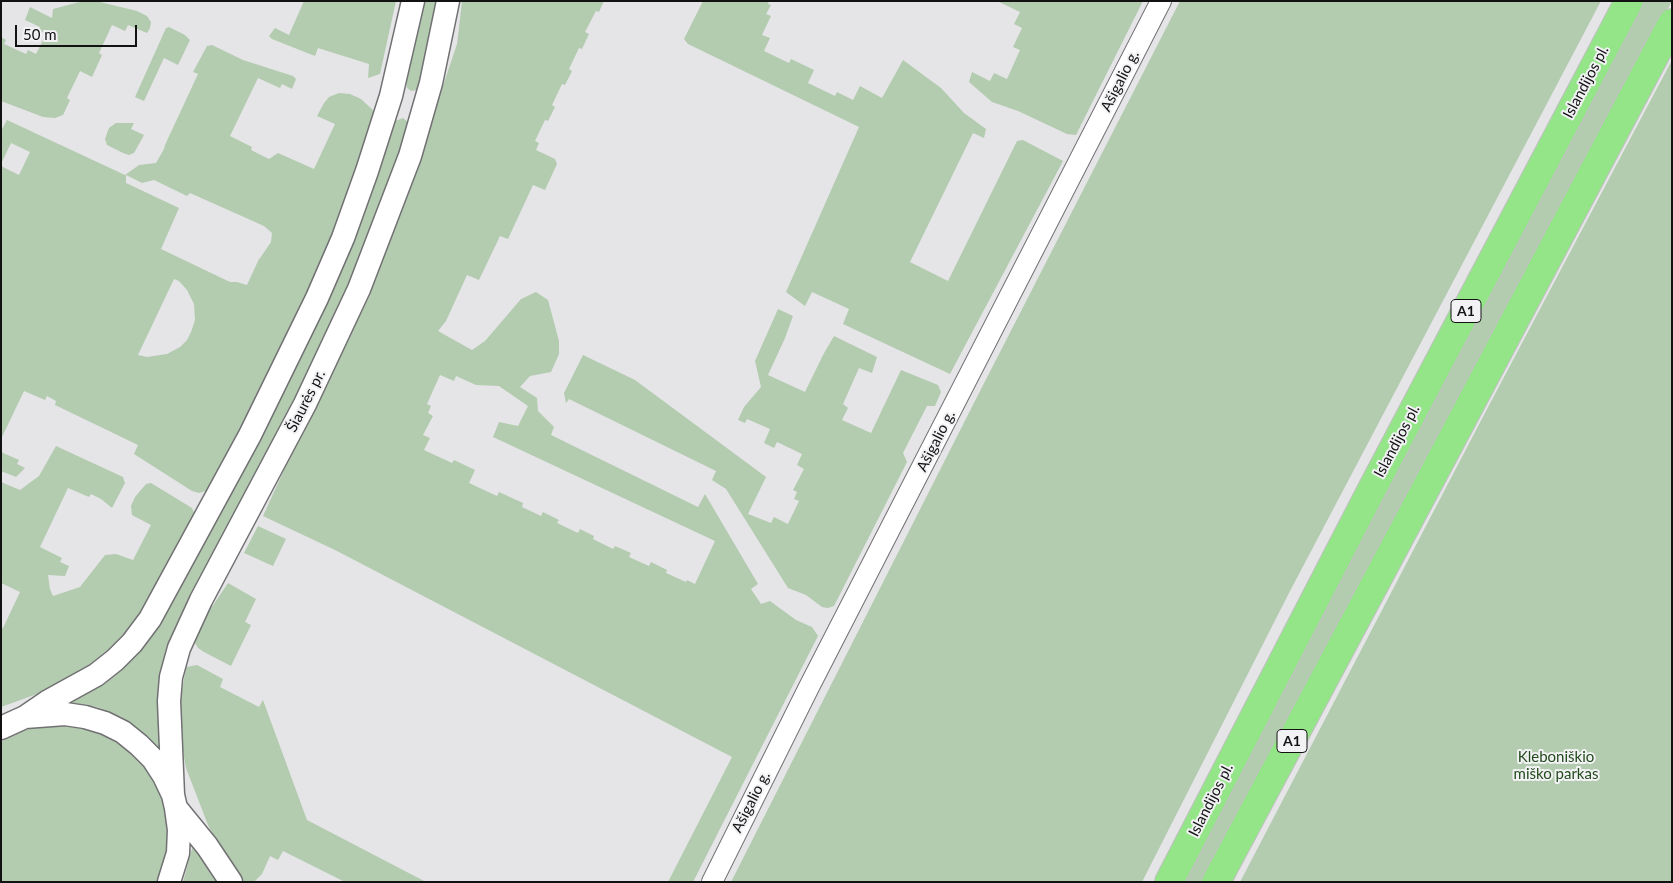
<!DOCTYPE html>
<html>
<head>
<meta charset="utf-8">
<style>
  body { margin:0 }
  #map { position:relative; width:1673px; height:883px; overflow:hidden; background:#e5e5e8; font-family:Lato,sans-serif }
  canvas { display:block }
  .frame { position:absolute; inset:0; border:2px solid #121213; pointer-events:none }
  .scale { position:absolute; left:15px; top:25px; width:122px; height:22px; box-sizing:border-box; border:2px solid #121213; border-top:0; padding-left:6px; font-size:15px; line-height:18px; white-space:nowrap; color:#121213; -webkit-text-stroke:4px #f2f2f5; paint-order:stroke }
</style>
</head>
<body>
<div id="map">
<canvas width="1673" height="883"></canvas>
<div class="frame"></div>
<div class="scale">50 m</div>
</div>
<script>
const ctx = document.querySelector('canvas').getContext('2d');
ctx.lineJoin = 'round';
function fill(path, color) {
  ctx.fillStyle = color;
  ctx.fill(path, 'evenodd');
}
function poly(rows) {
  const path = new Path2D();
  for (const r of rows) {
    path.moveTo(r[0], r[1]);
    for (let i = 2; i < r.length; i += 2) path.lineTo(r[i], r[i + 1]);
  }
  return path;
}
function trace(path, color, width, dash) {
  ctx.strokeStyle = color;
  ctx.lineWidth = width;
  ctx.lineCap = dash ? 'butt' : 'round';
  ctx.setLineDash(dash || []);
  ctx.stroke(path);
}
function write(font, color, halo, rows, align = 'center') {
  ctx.font = font + ' Lato,sans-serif';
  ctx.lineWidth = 4;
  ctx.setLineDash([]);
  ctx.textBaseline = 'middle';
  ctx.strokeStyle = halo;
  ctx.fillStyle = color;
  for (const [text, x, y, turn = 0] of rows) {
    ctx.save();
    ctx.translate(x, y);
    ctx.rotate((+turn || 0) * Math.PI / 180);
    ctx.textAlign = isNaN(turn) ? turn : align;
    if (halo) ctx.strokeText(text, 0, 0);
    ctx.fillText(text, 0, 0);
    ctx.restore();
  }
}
fill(poly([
  [83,1,100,2,137,11,147,16,151,22,150,28,147,33,128,25,125,31,112,25,99,53,102,55,92,77,80,71,67,98,70,100,63,115,55,118,43,117,1,101,1,37,6,40,4,44,26,54,28,50,36,54,46,34,38,30,40,27,25,20,30,7,52,18,53,9],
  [304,1,396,1,380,74,368,78,369,64,318,48,315,56,272,39,269,36,275,28,289,35],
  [420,1,439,1,421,86,417,90,411,91,407,88,406,82],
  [462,1,604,1,599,12,596,11,585,32,589,34,582,49,579,48,569,69,572,71,565,85,562,84,552,105,555,107,548,121,545,120,535,141,539,143,536,150,555,159,557,164,545,190,533,185,508,239,500,236,479,280,467,275,446,321,438,331,472,350,485,341,521,299,536,292,548,300,559,341,559,354,551,372,530,376,520,387,537,398,538,411,554,427,551,435,698,507,705,494,758,584,751,589,761,604,770,601,796,620,812,627,818,636,693,882,668,882,732,757,337,551,263,516,294,448,369,297,408,190,457,44],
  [440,375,454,381,456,376,476,385,499,386,528,406,518,426,499,422,493,437,715,541,695,584,687,580,686,582,666,573,667,570,651,562,649,566,629,557,631,553,615,546,613,549,593,539,594,536,580,529,578,533,557,523,559,520,543,512,541,516,522,507,523,503,499,492,497,496,469,483,475,470,454,460,452,463,424,450,430,438,423,435,433,416,428,413,431,406,427,404],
  [703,1,769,1,768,4,771,5,766,14,771,16,762,35,770,38,764,51,789,63,791,59,814,70,808,83,835,96,837,92,853,100,860,86,882,98,903,60,941,88,964,113,986,129,984,138,973,133,910,262,948,281,1017,141,1023,140,1063,161,950,374,843,324,849,309,812,292,805,306,786,292,859,127,688,44,684,39],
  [997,1,1143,1,1076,135,1067,134,1018,111,992,102,969,82,972,72,990,81,994,73,1007,79,1020,50,1013,47,1022,28,1014,24,1020,12],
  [1180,1,1601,1,1289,593,1142,882,731,882,978,395],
  [1643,1,1672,1,1208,882,1178,882],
  [169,27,185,35,190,40,178,65,164,58,144,101,135,97,166,28],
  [212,45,243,60,293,76,296,79,292,89,282,84,280,88,258,78,230,136,252,147,251,150,269,159,278,153,314,169,335,124,317,116,324,103,329,97,339,93,350,94,361,99,375,112,353,184,276,365,209,490,199,493,192,491,134,454,138,445,55,405,56,401,47,396,45,400,24,391,1,439,1,166,19,175,30,152,11,143,1,164,1,131,7,120,125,175,139,165,156,163,164,149,165,145,198,74,193,72,207,46],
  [126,175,142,183,154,180,187,196,190,193,264,226,272,233,271,242,258,261,247,285,237,282,230,282,161,249,179,208,126,183],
  [174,279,179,281,187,290,194,304,195,320,191,332,187,340,180,347,167,354,147,357,138,355],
  [1672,60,1672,882,1240,882,1486,411],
  [403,118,408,122,409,126,379,219,326,339,180,623,162,751,136,727,121,717,97,707,67,703,126,663,357,225,395,121],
  [116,123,134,123,131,129,144,135,134,153,129,155,123,153,107,145,105,139,109,128],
  [778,309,793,316,785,338,768,375,805,392,823,355,834,336,877,357,872,373,859,368,843,404,848,408,842,420,871,433,901,370,938,385,941,392,935,406,927,406,903,453,907,462,834,606,828,608,822,607,806,595,788,588,726,489,712,480,716,471,569,399,566,403,564,393,583,355,635,380,766,477,748,514,771,523,774,517,788,524,799,501,794,499,797,492,793,490,804,469,797,465,802,454,777,442,774,448,764,443,770,429,747,419,745,423,738,420,744,407,761,387,755,361],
  [56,446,123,477,125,483,112,508,101,499,91,494,89,497,68,488,40,547,62,558,60,562,69,566,65,576,48,575,50,589,53,596,80,587,105,555,116,554,133,560,151,525,132,515,131,506,135,497,146,484,151,483,192,508,195,515,145,607,120,642,95,664,69,680,37,694,1,707,1,627,3,628,20,592,1,583,1,482,20,490,39,476],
  [1,452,19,460,17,464,25,468,16,477,1,471],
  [258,526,286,539,273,566,244,553],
  [228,583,256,599,245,622,251,625,231,666,204,652,198,648,195,643,203,620],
  [197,665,223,679,220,687,259,707,263,700,307,820,426,882,345,882,283,851,278,860,270,856,262,874,254,882,244,882,223,856,208,825,186,768,180,736,180,703,186,667],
  [53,725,66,725,86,729,102,735,128,749,145,766,153,779,164,803,168,817,168,848,159,882,1,882,1,742,15,734,34,727],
  [193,845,220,882,183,882]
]), '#b3cbaf');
const tertiary = poly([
  [712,882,809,687,1161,1]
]);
const secondary = poly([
  [25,717,47,702,96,675,115,660,132,643,150,619,250,435,317,298,343,238,367,171,391,96,413,1],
  [1,728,25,717,65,714,85,717,105,723,123,732,139,745,153,759,164,776,173,795,176,808,179,830,178,853,169,882],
  [173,795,169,701,171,677,179,648,201,600,305,404,359,289,410,156,431,83,448,1],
  [176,808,207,846,231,882]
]);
const trunk = poly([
  [1169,882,1371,491,1629,1],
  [1216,882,1435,471,1672,23]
]);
trace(tertiary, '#717073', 22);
trace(secondary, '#717073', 25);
trace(trunk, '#c1c1c2', 30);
trace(tertiary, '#fff', 20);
trace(secondary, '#fff', 22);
trace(trunk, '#94e488', 28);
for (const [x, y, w] of [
  [1466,311,30],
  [1292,741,30]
]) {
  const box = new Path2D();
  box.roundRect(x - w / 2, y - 11.5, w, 23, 4);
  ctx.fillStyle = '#f2f2f5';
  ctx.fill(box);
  trace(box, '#121213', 1);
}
write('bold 14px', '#121213', null, [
  ["A1",1466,311],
  ["A1",1292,741]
]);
write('15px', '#121213', '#f2f2f5', [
  ["Ašigalio g.",1120,81,-63],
  ["Islandijos pl.",1586,82,-62],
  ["Šiaurės pr.",306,401,-63],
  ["Ašigalio g.",936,441,-63],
  ["Islandijos pl.",1397,441,-62],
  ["Islandijos pl.",1211,800,-63],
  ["Ašigalio g.",751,802,-63]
]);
write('15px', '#224b1c', '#f2f2f5', [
  ["Kleboniškio",1556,757],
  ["miško parkas",1556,774]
]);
</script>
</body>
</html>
